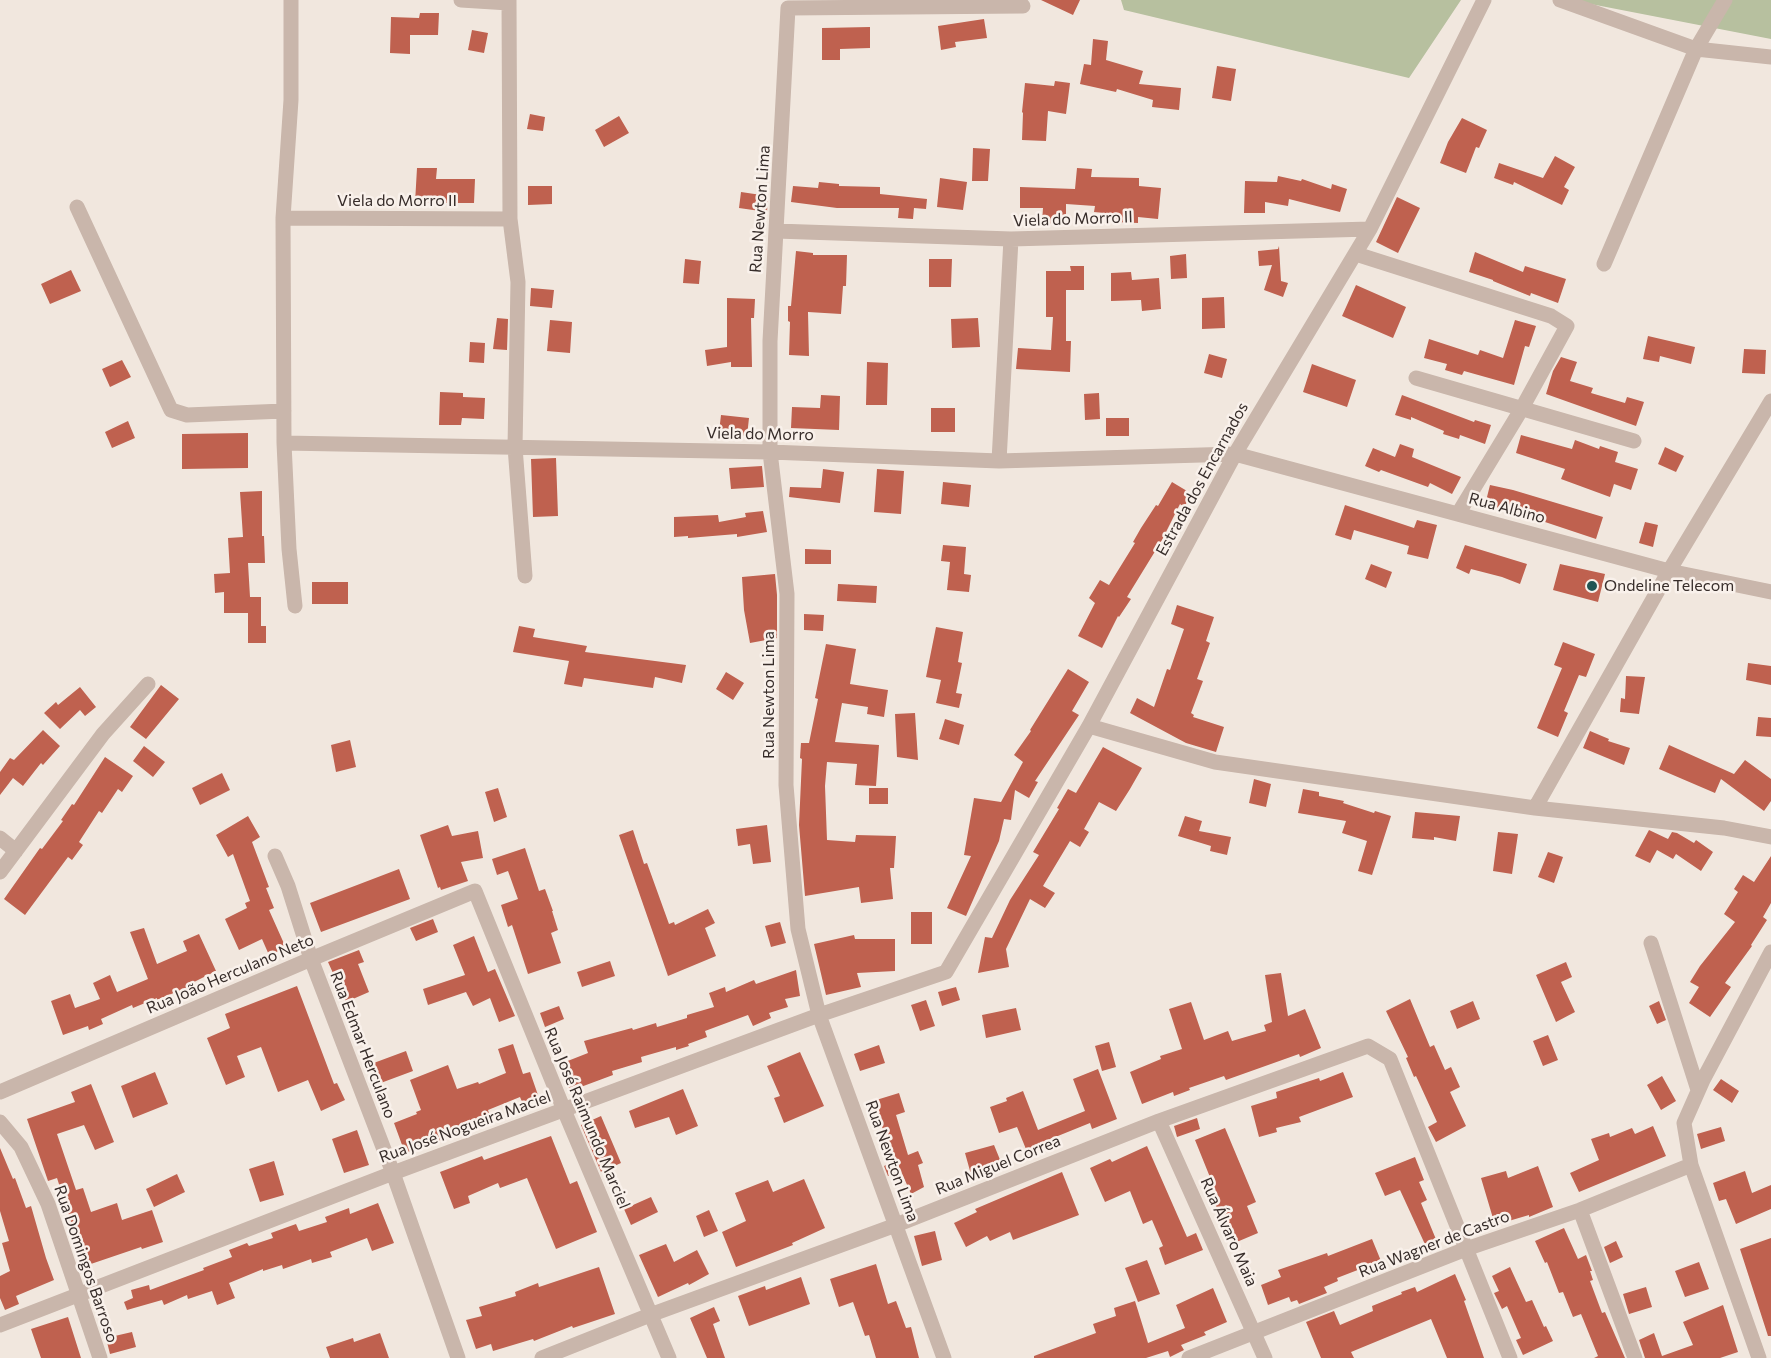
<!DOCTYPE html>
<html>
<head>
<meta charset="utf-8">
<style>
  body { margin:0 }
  canvas { display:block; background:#f1e7de }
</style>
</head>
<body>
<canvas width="1771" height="1358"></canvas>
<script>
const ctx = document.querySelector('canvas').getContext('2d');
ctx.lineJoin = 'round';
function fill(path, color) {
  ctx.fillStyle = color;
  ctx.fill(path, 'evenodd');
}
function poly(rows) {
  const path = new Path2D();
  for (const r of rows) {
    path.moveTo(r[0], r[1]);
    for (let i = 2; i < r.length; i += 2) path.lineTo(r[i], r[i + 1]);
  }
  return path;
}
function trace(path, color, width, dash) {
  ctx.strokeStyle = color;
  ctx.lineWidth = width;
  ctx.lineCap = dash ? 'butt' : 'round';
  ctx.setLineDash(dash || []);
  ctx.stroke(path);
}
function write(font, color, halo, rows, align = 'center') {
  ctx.font = font + ' Commissioner,sans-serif';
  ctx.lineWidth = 5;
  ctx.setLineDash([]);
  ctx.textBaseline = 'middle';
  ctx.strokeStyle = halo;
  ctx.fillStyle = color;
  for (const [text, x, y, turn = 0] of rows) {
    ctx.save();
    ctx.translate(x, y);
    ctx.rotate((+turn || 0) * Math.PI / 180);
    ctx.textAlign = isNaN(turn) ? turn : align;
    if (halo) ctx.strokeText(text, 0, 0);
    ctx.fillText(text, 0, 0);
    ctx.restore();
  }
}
fill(poly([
  [1121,0,1461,0,1409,78,1124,10],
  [1570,0,1771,0,1771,39]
]), '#b7c09f');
fill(poly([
  [1041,0,1080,0,1073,15],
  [420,13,439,13,438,35,410,35,410,54,390,53,391,17,419,18],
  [984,19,987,38,955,42,956,47,941,50,938,26],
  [870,27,870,48,840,49,840,60,822,60,822,28],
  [472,30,488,33,484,53,468,50],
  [1093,39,1108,41,1106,60,1143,71,1139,84,1181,88,1179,110,1152,107,1153,100,1117,89,1116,92,1080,84,1084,64,1091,65],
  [1217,66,1236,69,1231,101,1212,98],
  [1055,81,1070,83,1066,114,1048,111,1046,141,1022,140,1023,113,1022,112,1025,83,1054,86],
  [530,114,545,117,543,131,527,129],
  [619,116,629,133,604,147,595,130],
  [1462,118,1487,130,1479,148,1476,147,1466,173,1440,163,1448,142],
  [973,148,990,149,988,181,972,181],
  [1555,156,1575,167,1564,187,1569,190,1562,205,1514,182,1513,185,1494,178,1499,163,1543,178],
  [417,168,437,168,436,179,475,179,474,203,415,203],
  [1077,168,1092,169,1091,177,1139,178,1139,186,1161,188,1158,219,1138,217,1138,223,1115,222,1116,214,1094,212,1095,206,1066,204,1066,224,1042,223,1043,208,1020,208,1020,187,1075,189],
  [1278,176,1301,181,1302,179,1331,189,1332,184,1347,189,1340,212,1289,199,1288,206,1265,202,1265,213,1244,213,1245,181,1277,182],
  [940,178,967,182,963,210,937,207],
  [819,182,839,184,839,186,880,187,880,194,927,199,926,209,914,208,913,219,898,218,899,208,837,208,791,202,793,186,818,188],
  [528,186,552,186,552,204,528,205],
  [741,192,768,196,767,212,739,208],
  [1397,197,1420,208,1398,253,1376,242],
  [1279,246,1281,281,1288,283,1283,297,1264,290,1272,265,1259,266,1258,251,1278,249],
  [796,251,813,253,813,255,847,255,846,286,843,286,841,314,808,312,809,356,789,355,790,322,788,321,788,306,791,306],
  [1475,252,1523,272,1525,266,1566,279,1558,303,1531,293,1530,296,1493,281,1493,280,1469,272],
  [1186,254,1187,278,1171,279,1170,256],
  [685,259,701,261,699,284,683,283],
  [929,259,952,259,951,287,929,287],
  [1070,266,1084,266,1084,290,1066,290,1066,341,1071,341,1070,372,1016,369,1018,348,1051,350,1053,317,1046,317,1046,271,1071,271],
  [71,270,81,291,50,304,41,284],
  [1131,272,1132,280,1159,278,1161,309,1142,311,1141,300,1111,301,1111,273],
  [1356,285,1406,307,1393,338,1342,316],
  [531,288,554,290,552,308,530,306],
  [1224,297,1225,328,1202,329,1202,298],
  [727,298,755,299,754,318,751,318,752,367,731,367,731,362,707,366,705,350,727,347],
  [497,318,508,319,507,350,493,349],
  [978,318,980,347,952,348,951,319],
  [550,320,572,322,570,353,547,351],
  [1515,320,1536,326,1529,347,1525,346,1514,385,1464,371,1462,375,1445,370,1447,364,1424,358,1429,339,1478,355,1480,350,1503,358],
  [1648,336,1695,347,1691,364,1660,356,1659,362,1643,359],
  [470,342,485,343,484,363,469,362],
  [1744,349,1766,350,1765,374,1742,373],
  [1209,354,1227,359,1222,378,1204,373],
  [1561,357,1577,362,1570,381,1593,388,1591,393,1625,403,1627,397,1644,402,1636,426,1546,394,1553,371],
  [122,360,131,377,110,387,102,369],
  [867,362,888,363,887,405,866,405],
  [1312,364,1356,380,1347,407,1303,392],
  [440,392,463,393,463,397,485,398,484,419,462,418,461,425,439,425],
  [1099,393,1100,419,1085,420,1084,394],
  [821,395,840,396,839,430,791,428,792,407,820,408],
  [1402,395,1474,422,1475,420,1491,425,1485,444,1460,435,1459,439,1443,434,1444,431,1411,417,1411,420,1395,415],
  [931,408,955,408,955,432,931,432],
  [721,415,749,418,747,436,719,432],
  [1106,418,1129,418,1129,436,1106,436],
  [128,421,135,438,112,448,105,432],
  [248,433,248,468,182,469,182,434],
  [1521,435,1572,449,1575,440,1599,449,1600,446,1618,452,1615,462,1638,469,1631,490,1614,484,1610,497,1561,479,1565,469,1516,453],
  [1400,444,1414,449,1412,457,1461,477,1452,494,1430,483,1428,487,1381,470,1379,472,1365,466,1373,448,1395,457],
  [1665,447,1684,456,1676,472,1658,464],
  [556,458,558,516,533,517,531,459],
  [762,466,764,487,731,489,729,468],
  [823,469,844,472,840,503,789,497,790,487,821,488],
  [877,469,904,471,901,514,874,512],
  [943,482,971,485,969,507,941,504],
  [1172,482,1192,494,1184,507,1180,504,1162,540,1127,597,1131,599,1119,617,1118,616,1102,648,1078,636,1095,603,1089,598,1100,580,1109,585,1135,543,1133,542,1141,528,1156,505,1158,506],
  [1490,485,1513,490,1603,517,1596,539,1509,510,1485,505],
  [262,491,262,536,264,536,265,563,248,563,250,597,261,597,261,626,266,626,266,643,248,643,248,613,224,613,224,592,215,593,214,574,230,573,228,538,243,537,240,492],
  [1345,505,1414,528,1417,520,1437,525,1428,559,1407,554,1409,546,1354,530,1351,540,1335,535],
  [763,511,767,532,737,537,737,534,688,538,688,536,674,537,674,517,718,515,719,522,746,517,745,513],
  [1645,522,1658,525,1653,547,1639,543],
  [943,545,966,547,964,574,971,575,969,592,947,590,950,562,941,561],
  [1465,545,1527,564,1520,584,1502,577,1471,569,1469,574,1456,568],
  [805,549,831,550,831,564,805,564],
  [1371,564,1392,572,1386,588,1365,579],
  [1560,564,1605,574,1598,602,1553,590],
  [775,574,777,595,777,638,750,643,744,610,742,577],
  [312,582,348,582,348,604,312,604],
  [838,584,877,586,876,603,837,601],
  [1177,605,1214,617,1206,641,1210,643,1197,679,1203,681,1191,713,1194,715,1193,717,1224,727,1216,752,1186,743,1130,713,1137,698,1154,707,1167,669,1170,670,1184,629,1171,624],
  [804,614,824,615,823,631,804,630],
  [519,626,535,629,533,637,587,646,585,652,686,665,682,683,655,677,653,688,584,678,582,687,564,684,569,661,513,652],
  [936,627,963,632,958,662,962,663,956,693,962,694,959,708,936,703,941,680,926,677],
  [1563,642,1595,654,1586,677,1579,675,1564,711,1568,713,1558,737,1537,728,1562,668,1554,665],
  [826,644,856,649,850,684,888,690,884,717,867,714,868,707,842,703,835,742,879,745,876,786,855,785,857,764,827,762,825,786,827,840,855,842,856,835,896,836,894,868,890,868,893,899,861,903,859,887,805,896,799,825,802,759,800,758,801,743,809,743,818,699,815,698],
  [1748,663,1771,666,1771,685,1746,680],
  [1068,669,1089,682,1072,711,1079,715,1035,781,1038,782,1029,798,1015,790,1011,820,1004,819,999,841,966,916,947,908,971,856,964,855,974,798,1001,802,1023,762,1014,755,1031,731,1030,730],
  [726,672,744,683,733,700,716,689],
  [1626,676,1645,677,1639,714,1620,712,1621,698,1625,699],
  [161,685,179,699,146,739,130,727],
  [80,687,96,707,85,716,80,710,60,729,44,713,56,702,58,705],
  [915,713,918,760,897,757,895,714],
  [1758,717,1771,718,1771,737,1756,736],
  [945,719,964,725,959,745,939,739],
  [43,730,60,746,43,765,41,763,23,786,13,778,0,795,0,772,10,758,14,760],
  [1590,731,1609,739,1608,741,1630,748,1624,765,1583,748],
  [350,740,356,767,336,772,331,745],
  [1669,745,1734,774,1745,760,1771,779,1771,801,1764,811,1721,779,1715,793,1659,769],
  [144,746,165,762,153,777,133,761],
  [1103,747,1142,768,1130,789,1116,811,1099,802,1084,829,1089,832,1080,847,1070,841,1043,886,1055,893,1045,908,1030,899,1006,949,1009,967,978,973,985,937,992,938,1010,900,1039,855,1033,852,1059,809,1057,808,1068,789,1076,793],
  [105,757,133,776,122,792,118,789,102,813,99,811,79,842,83,845,72,860,68,857,25,915,4,899,40,848,42,849,63,821,61,820,72,804,74,805],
  [222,773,230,790,200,805,192,788],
  [1254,779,1271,784,1266,807,1249,803],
  [498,788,507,817,494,822,485,792],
  [869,788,888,788,888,804,869,804],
  [1303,789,1319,792,1319,796,1344,801,1343,803,1374,813,1375,811,1391,816,1372,875,1358,871,1367,841,1342,833,1346,821,1298,813],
  [1415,812,1460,816,1456,841,1434,837,1434,840,1412,838],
  [248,816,260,837,252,842,269,887,266,888,274,908,269,910,286,948,269,955,262,939,239,950,225,919,247,908,245,903,250,901,233,854,228,857,216,835],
  [1185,816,1202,821,1199,831,1231,837,1227,855,1210,851,1211,846,1178,836],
  [448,825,452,836,478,831,483,858,461,862,468,881,441,890,440,887,438,888,420,835],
  [767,825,771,862,753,864,750,844,738,846,736,829],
  [633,830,644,864,647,863,669,924,674,922,675,925,708,909,715,923,705,928,716,956,668,976,619,835],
  [1649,830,1668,839,1672,832,1677,833,1694,843,1696,840,1713,852,1701,871,1676,854,1673,859,1657,850,1650,863,1635,856],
  [1498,832,1518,834,1512,874,1493,871],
  [525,848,539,891,545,889,553,911,552,911,558,930,551,933,561,963,528,974,512,925,508,927,501,905,518,899,508,871,497,875,492,859],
  [1548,852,1563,857,1554,883,1538,877],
  [1771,856,1771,903,1763,917,1767,920,1751,945,1752,946,1725,983,1731,987,1710,1017,1689,1003,1699,987,1690,982,1700,966,1735,922,1724,914,1738,892,1734,889,1743,875,1754,882],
  [399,869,410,899,321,932,310,903],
  [911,912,932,912,932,944,911,944],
  [433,919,438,932,416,941,410,928],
  [780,922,786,943,771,947,765,926],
  [144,928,157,964,187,951,183,941,199,934,216,971,194,982,195,984,157,1000,157,998,133,1008,132,1005,101,1019,103,1024,89,1030,88,1026,63,1035,51,1001,70,994,75,1008,100,999,93,983,110,975,117,992,148,979,130,932],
  [854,935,855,939,895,939,895,971,857,973,861,987,826,995,814,944],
  [474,936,488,972,495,969,515,1016,499,1022,490,998,473,1006,466,992,428,1005,423,989,465,975,453,945],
  [359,950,364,962,358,964,369,992,346,1002,328,962],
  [610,961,615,976,582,987,577,972],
  [1566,962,1572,977,1561,982,1575,1012,1556,1022,1536,975],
  [796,970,800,996,785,999,788,1007,769,1013,771,1018,753,1026,748,1015,705,1031,707,1037,688,1044,689,1046,676,1050,676,1047,641,1057,642,1062,612,1071,613,1075,570,1091,560,1064,588,1053,584,1041,632,1028,633,1030,656,1023,657,1027,687,1018,687,1015,714,1007,709,993,725,987,726,992,754,980,756,984],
  [1281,973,1288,1016,1305,1009,1321,1048,1300,1057,1299,1054,1226,1080,1224,1076,1189,1088,1190,1090,1174,1096,1173,1092,1142,1104,1130,1072,1161,1059,1160,1056,1182,1049,1169,1009,1191,1002,1204,1040,1228,1031,1232,1041,1266,1031,1264,1025,1272,1022,1265,975],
  [297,986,334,1084,337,1083,345,1100,321,1111,308,1080,278,1092,261,1047,237,1056,245,1077,226,1085,207,1038,230,1028,225,1014],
  [956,987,960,1000,942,1006,938,992],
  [1410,999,1430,1047,1434,1045,1445,1070,1451,1067,1460,1087,1450,1092,1466,1126,1436,1142,1428,1127,1437,1122,1416,1076,1414,1077,1406,1058,1408,1057,1386,1011],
  [926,1000,935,1026,920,1031,911,1005],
  [1473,1001,1480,1019,1457,1029,1450,1011],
  [1659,1001,1666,1020,1657,1024,1649,1006],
  [559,1006,564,1019,545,1027,540,1013],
  [1016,1008,1021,1030,986,1038,982,1015],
  [1548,1035,1558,1060,1543,1066,1533,1041],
  [1109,1042,1116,1067,1102,1071,1095,1046],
  [513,1044,523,1074,530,1072,539,1098,523,1104,520,1097,488,1110,491,1120,471,1126,442,1138,442,1140,405,1153,394,1123,417,1114,416,1112,421,1110,410,1080,448,1065,457,1089,478,1082,479,1084,506,1073,498,1049],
  [879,1045,885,1063,860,1071,854,1054],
  [406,1051,413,1071,378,1084,371,1064],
  [800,1052,824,1106,784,1123,774,1098,780,1096,767,1066],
  [1098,1069,1117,1119,1092,1129,1090,1123,1043,1142,1045,1148,1028,1154,1017,1127,999,1133,990,1107,1007,1101,1006,1098,1023,1091,1038,1130,1085,1111,1073,1079],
  [155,1072,168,1104,133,1118,121,1086],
  [1343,1072,1353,1097,1299,1117,1301,1122,1276,1128,1277,1132,1259,1137,1251,1106,1277,1098,1276,1092,1319,1078,1320,1081],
  [1662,1076,1676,1101,1661,1110,1647,1085],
  [1721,1079,1739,1091,1732,1103,1713,1090],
  [91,1084,114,1142,95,1150,84,1125,57,1134,76,1190,83,1188,91,1212,117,1203,122,1220,152,1210,163,1242,142,1249,141,1247,82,1267,73,1238,76,1237,57,1178,48,1181,27,1119,75,1102,71,1092],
  [683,1089,698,1126,676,1135,669,1117,635,1128,629,1111],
  [899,1093,905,1112,896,1115,908,1155,918,1151,923,1163,918,1165,924,1187,911,1194,901,1171,888,1176,884,1166,896,1160,891,1149,890,1150,873,1101],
  [601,1116,621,1163,601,1172,581,1125],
  [1197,1118,1200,1129,1177,1137,1174,1126],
  [1653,1126,1666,1156,1579,1192,1570,1173,1599,1160,1591,1139,1609,1133,1610,1137,1632,1128,1635,1134],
  [1721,1127,1725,1141,1701,1149,1697,1134],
  [1225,1128,1256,1202,1247,1206,1258,1233,1232,1244,1213,1199,1218,1197,1195,1140],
  [357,1130,369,1165,344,1173,332,1139],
  [551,1136,570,1184,577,1181,597,1232,556,1249,527,1178,500,1188,498,1183,468,1196,470,1203,454,1209,440,1172,482,1156,484,1160],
  [994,1145,1003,1167,972,1178,965,1153],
  [1147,1146,1187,1237,1196,1233,1203,1250,1165,1265,1159,1248,1163,1246,1152,1220,1143,1224,1130,1191,1105,1202,1090,1168,1110,1159,1112,1162],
  [0,1148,13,1179,15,1178,26,1208,31,1206,46,1258,54,1280,16,1296,19,1304,5,1310,0,1298,0,1276,10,1271,2,1243,9,1241,0,1211],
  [1415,1157,1424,1180,1419,1182,1427,1200,1421,1203,1440,1249,1429,1253,1400,1190,1385,1196,1375,1173],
  [274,1161,284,1195,260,1202,249,1169],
  [1538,1166,1553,1207,1529,1217,1529,1215,1495,1225,1481,1178,1506,1171,1508,1178],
  [1745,1171,1752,1193,1771,1185,1771,1209,1736,1224,1726,1199,1719,1201,1713,1183],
  [1062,1172,1079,1215,1013,1240,1010,1232,990,1241,987,1236,966,1247,954,1223,977,1212,975,1209],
  [177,1174,185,1192,154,1207,146,1189],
  [804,1179,825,1228,792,1243,793,1245,736,1267,722,1232,746,1221,735,1193,768,1180,773,1192],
  [651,1197,658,1212,631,1225,624,1209],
  [378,1203,394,1243,372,1251,367,1238,330,1252,332,1257,312,1263,311,1259,283,1269,282,1265,263,1271,263,1269,229,1283,235,1298,217,1305,212,1291,188,1299,187,1295,164,1305,162,1300,127,1310,124,1302,133,1298,131,1290,149,1285,150,1290,204,1270,203,1268,232,1257,229,1250,247,1243,249,1246,273,1238,271,1233,296,1224,299,1231,327,1222,325,1217,349,1208,350,1214],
  [709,1210,718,1231,704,1237,696,1216],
  [1564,1228,1578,1259,1586,1255,1592,1271,1590,1271,1593,1280,1590,1281,1602,1313,1605,1312,1625,1358,1594,1358,1598,1356,1581,1314,1573,1317,1563,1292,1559,1293,1547,1262,1545,1263,1535,1241],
  [935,1231,942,1260,922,1266,914,1236],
  [1771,1238,1771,1336,1768,1336,1740,1249],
  [1372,1239,1381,1261,1337,1278,1338,1281,1324,1287,1327,1293,1299,1304,1297,1300,1291,1302,1289,1297,1268,1305,1261,1285,1281,1277,1278,1270,1327,1253,1328,1256],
  [1616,1241,1623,1257,1610,1263,1604,1247],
  [666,1244,674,1262,697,1250,709,1274,689,1285,688,1283,658,1297,639,1255],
  [1147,1260,1160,1294,1138,1302,1125,1268],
  [1699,1262,1709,1289,1685,1297,1675,1271],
  [876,1264,888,1304,896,1301,906,1328,911,1327,919,1358,876,1358,869,1335,865,1336,853,1302,839,1307,830,1279],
  [599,1267,615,1314,573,1328,572,1326,534,1341,533,1339,493,1351,491,1344,476,1349,466,1320,482,1316,479,1307,516,1296,515,1292,538,1283,539,1287],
  [1510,1267,1526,1302,1532,1300,1544,1327,1546,1326,1553,1341,1523,1355,1516,1340,1521,1338,1507,1306,1502,1309,1494,1293,1499,1291,1492,1276],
  [1455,1274,1466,1300,1464,1301,1484,1358,1447,1358,1431,1319,1351,1352,1354,1358,1321,1358,1306,1322,1334,1311,1340,1325,1373,1311,1372,1306,1402,1294,1401,1292,1415,1287,1417,1292],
  [801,1277,810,1304,749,1326,738,1296,765,1286,766,1290],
  [1646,1287,1652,1307,1629,1314,1623,1294],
  [1213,1288,1227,1322,1204,1332,1206,1335,1181,1345,1184,1350,1170,1357,1168,1351,1146,1358,1034,1358,1034,1356,1096,1333,1093,1324,1116,1316,1114,1308,1135,1301,1148,1343,1185,1328,1176,1305],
  [1723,1305,1738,1352,1720,1358,1645,1358,1639,1340,1654,1333,1662,1356,1693,1345,1683,1322],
  [714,1307,720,1321,713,1324,725,1358,707,1358,690,1318],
  [68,1317,81,1358,41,1358,31,1329],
  [132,1332,136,1347,110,1354,106,1338],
  [380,1333,389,1358,330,1358,326,1347,353,1338,354,1342]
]), '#bf614f');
trace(poly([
  [291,0,291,100,283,218,284,443,289,549,295,606],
  [461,0,509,3],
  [509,0,510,219,518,282,515,447,525,576],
  [1560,0,1696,49,1771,57],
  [77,207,171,410,187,415,284,411],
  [283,218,510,219],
  [776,231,1011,239,1370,229],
  [1356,254,1551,316,1567,326,1521,410,1458,514],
  [1604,264,1696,49,1725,0],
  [1416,378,1634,441],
  [284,443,770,452,999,461,1235,454,1669,571,1771,592],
  [999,461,1011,239],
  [1089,726,1215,762,1535,808,1724,828,1771,837],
  [1535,808,1669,571,1771,401],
  [0,838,16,851],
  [275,856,288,886,311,959,393,1173,458,1358],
  [0,872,103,734,148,684],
  [1651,943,1698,1090],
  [0,1092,311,959,475,891,564,1110,669,1358],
  [1159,1121,1265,1358],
  [0,1122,21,1147,48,1204,100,1358],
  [1580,1210,1635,1358],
  [0,1325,393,1173,819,1015,946,972,1089,726,1235,454,1370,229,1484,0],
  [542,1358,650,1315,896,1225,1159,1121,1368,1046,1390,1059,1510,1358],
  [944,1358,819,1015,798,929,786,785,787,594,770,452,770,341,788,8,1023,6],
  [1189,1358,1466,1249,1580,1210,1691,1165],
  [1759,1358,1691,1165,1684,1123,1703,1080,1771,952]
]), '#c9b6ab', 15);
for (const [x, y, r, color] of [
  [1592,586,6,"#215655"]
]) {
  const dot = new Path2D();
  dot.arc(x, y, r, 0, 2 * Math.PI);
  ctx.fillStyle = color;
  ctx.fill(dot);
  trace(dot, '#f9f1eb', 2);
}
write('16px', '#372d2a', '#f9f1eb', [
  ["Viela do Morro II",397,201],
  ["Rua Newton Lima",760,209,-86],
  ["Viela do Morro II",1073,219,-2],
  ["Viela do Morro",760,434,1],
  ["Estrada dos Encarnados",1202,479,-61],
  ["Rua Albino",1507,508,15],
  ["Rua Newton Lima",769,695,-90],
  ["Rua João Herculano Neto",230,974,-23],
  ["Rua Edmar Herculano",363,1045,69],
  ["Rua José Raimundo Marciel",587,1118,67],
  ["Rua José Nogueira Maciel",465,1127,-20],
  ["Rua Newton Lima",892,1161,70],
  ["Rua Miguel Correa",998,1165,-22],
  ["Rua Álvaro Maia",1229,1232,66],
  ["Rua Wagner de Castro",1434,1244,-21],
  ["Rua Domingos Barroso",86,1264,71]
]);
write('16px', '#372d2a', '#f9f1eb', [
  ["Ondeline Telecom",1604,586]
], 'left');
</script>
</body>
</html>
